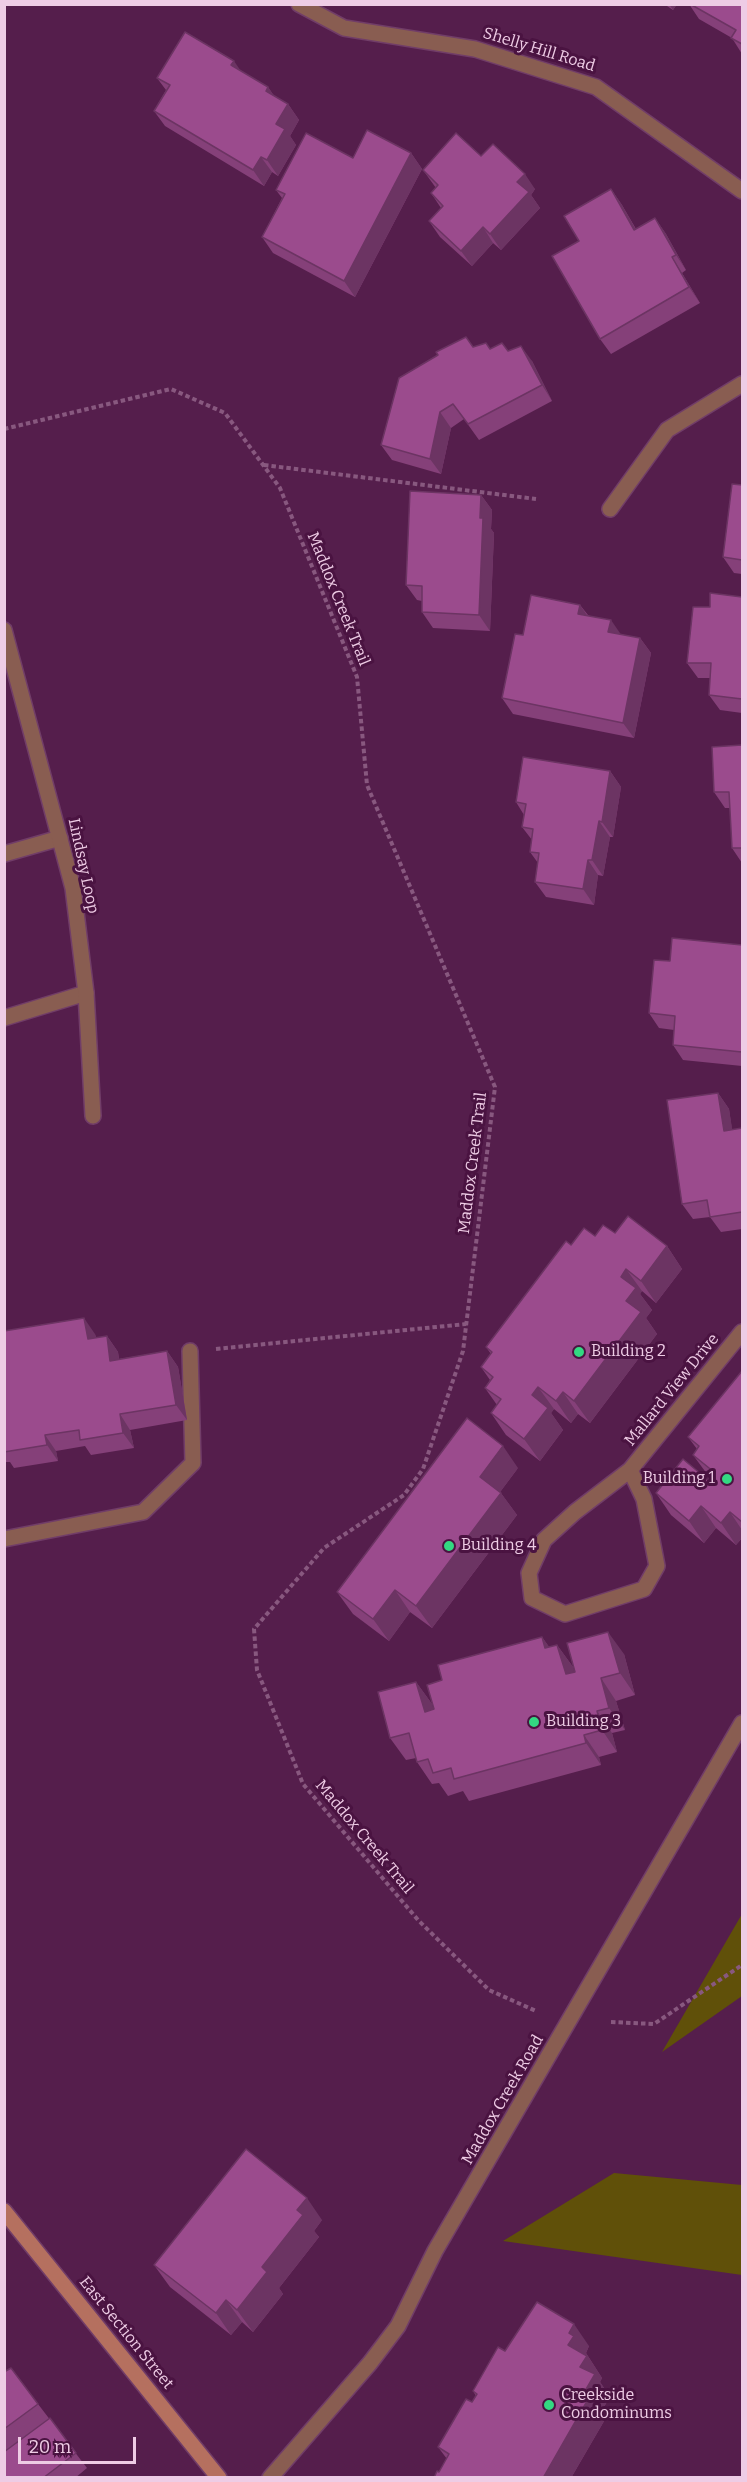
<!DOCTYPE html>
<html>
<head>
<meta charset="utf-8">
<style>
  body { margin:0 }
  #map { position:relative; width:747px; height:2482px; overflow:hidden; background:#551e4c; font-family:Bitter,serif }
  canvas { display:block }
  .frame { position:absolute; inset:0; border:6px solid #eecce5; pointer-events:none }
  .scale { position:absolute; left:18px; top:2437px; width:118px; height:27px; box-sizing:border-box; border:3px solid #eecce5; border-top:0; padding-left:8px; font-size:18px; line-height:21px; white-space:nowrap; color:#eecce5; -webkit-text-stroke:4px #4a1341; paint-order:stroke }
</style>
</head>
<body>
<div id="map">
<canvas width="747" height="2482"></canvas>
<div class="frame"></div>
<div class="scale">20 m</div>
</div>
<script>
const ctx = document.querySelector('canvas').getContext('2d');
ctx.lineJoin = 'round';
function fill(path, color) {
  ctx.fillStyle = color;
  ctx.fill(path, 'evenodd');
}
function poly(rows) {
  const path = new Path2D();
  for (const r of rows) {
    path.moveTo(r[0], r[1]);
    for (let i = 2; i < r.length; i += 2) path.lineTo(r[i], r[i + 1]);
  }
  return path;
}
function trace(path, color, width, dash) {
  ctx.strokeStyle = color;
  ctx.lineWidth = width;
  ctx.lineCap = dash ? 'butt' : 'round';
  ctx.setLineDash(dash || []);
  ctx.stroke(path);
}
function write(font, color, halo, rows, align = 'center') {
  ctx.font = font + ' Bitter,serif';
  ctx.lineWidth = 6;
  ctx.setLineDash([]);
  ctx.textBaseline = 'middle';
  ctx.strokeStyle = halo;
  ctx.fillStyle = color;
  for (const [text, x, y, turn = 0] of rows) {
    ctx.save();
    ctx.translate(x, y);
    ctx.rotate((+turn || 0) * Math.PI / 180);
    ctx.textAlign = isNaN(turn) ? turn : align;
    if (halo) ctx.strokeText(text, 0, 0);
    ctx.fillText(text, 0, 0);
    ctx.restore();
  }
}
fill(poly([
  [742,1914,742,1996,662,2052],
  [614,2173,742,2185,742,2275,503,2241]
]), '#605009');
const lane = poly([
  [4,854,60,838],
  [4,1018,86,993],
  [4,1539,143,1512,193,1463,190,1351]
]);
const street = poly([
  [299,4,344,28,475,49,596,87,742,191],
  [610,509,667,430,742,384],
  [4,630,73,888,86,993,93,1116],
  [630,1470,644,1499,657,1566,644,1589,565,1614,532,1598,529,1573,544,1540,575,1512,630,1470,742,1332],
  [270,2478,370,2363,398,2326,435,2251,742,1723]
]);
const secondary = poly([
  [4,2211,219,2478]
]);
trace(lane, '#713d68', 18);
trace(street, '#713d68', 18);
trace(secondary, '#713d68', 18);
trace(poly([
  [4,429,171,389,225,413,280,488,357,677,367,785,495,1087,463,1351,423,1469,404,1495,324,1548,254,1629,257,1670,303,1784,418,1920,489,1990,536,2011],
  [264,465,536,499],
  [216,1349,466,1324],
  [611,2022,654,2024,742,1965]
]), '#88587f', 4, [4.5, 3]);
trace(lane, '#895d51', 15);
trace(street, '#895d51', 15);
trace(secondary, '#b5705f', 15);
fill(poly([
  [664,4,677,4,673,10],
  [689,4,742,4,742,54,732,38,699,19],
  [241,71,268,87,274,96,288,104,299,120,290,136,296,145,278,176,272,172,264,186,165,126,154,111,166,90,157,78],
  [411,153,422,169,355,297,273,253,262,237,282,198,276,190,353,158],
  [481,156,535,189,531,195,540,208,501,250,493,243,472,266,440,237,429,221,441,208,431,193,436,188,423,170],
  [611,189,622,205,636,229,655,218,666,234,686,270,682,273,700,303,611,354,600,339,579,241],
  [473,347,508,351,532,361,552,401,479,440,464,419,451,428,441,474,392,460,381,445],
  [742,478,742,574,734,573,723,557,742,485],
  [481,495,492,510,491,529,494,533,490,631,433,628,422,612,422,601,417,600,406,585],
  [742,597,742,713,720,710,709,695,710,678,698,678,687,663,710,607],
  [580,605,588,615,620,634,640,638,651,653,634,738,513,714,502,698,523,635],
  [742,745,742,863,732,848,730,808,725,808,714,792],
  [610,771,621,787,613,837,610,837,603,876,598,875,594,905,546,897,535,882,538,863,530,852,532,840,522,827,524,815,516,802],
  [742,945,742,1066,683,1060,673,1045,674,1030,659,1028,649,1013,670,961],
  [718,1093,729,1109,732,1130,742,1128,742,1229,721,1232,710,1217,693,1219,682,1204],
  [615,1233,667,1246,682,1269,656,1303,642,1291,640,1294,652,1310,646,1318,657,1334,590,1423,578,1414,571,1423,554,1409,551,1413,563,1430,540,1461,506,1435,491,1413,497,1405,485,1388,490,1380,481,1367,491,1354,486,1347,571,1245,595,1236],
  [4,1331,95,1334,96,1338,107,1336,118,1352,119,1359,167,1351,178,1367,187,1420,130,1430,134,1448,91,1455,85,1446,56,1451,58,1461,14,1468,10,1462,4,1462],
  [742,1371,742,1538,736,1545,716,1528,704,1543,671,1515,656,1493,708,1480,710,1478,693,1455,697,1449,688,1437],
  [518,1468,500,1492,517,1515,432,1628,410,1612,389,1641,353,1614,337,1592],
  [542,1637,549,1647,557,1645,573,1667,574,1672,624,1654,635,1695,616,1701,625,1730,612,1733,617,1752,599,1757,601,1765,469,1801,463,1791,448,1796,439,1783,432,1784,417,1762,416,1758,406,1760,390,1738,416,1682,432,1704,433,1710,442,1680],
  [322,2220,314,2231,319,2237,279,2288,283,2294,253,2332,242,2322,231,2335,170,2287,154,2265],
  [589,2346,586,2353,602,2378,600,2382,610,2397,602,2410,607,2416,571,2478,434,2478,439,2472,447,2459,438,2447,472,2402,476,2396,473,2391,505,2351],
  [4,2372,38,2404,87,2468,75,2478,4,2478]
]), '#854079');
fill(poly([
  [669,4,677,4,673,10],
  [234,61,245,77,231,65],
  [268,87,279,103,266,91],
  [288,104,299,120,290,136,296,145,278,176,267,160,276,124],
  [411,153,422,169,355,297,344,281],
  [261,157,272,172,264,186,253,170],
  [525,174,535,189,531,195,540,208,501,250,490,234,517,182],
  [611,189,622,205,645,246,634,230],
  [655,218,666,234,686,270,676,255],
  [483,227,493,243,472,266,461,251],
  [672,257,682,273,700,303,689,287],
  [521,346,532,361,552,401,542,385],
  [440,412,451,428,441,474,430,459],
  [481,495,492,510,491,529,494,533,490,631,479,615],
  [580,605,591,621,578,614],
  [611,620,622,636,608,632],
  [640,638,651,653,634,738,623,723],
  [610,771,621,787,613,837,602,822],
  [599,821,610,837,603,876,592,860],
  [588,860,598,875,594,905,583,889],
  [718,1093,729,1109,735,1147,724,1131],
  [667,1246,682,1269,656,1303,641,1281],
  [626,1269,642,1291,640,1294,652,1310,646,1318,657,1334,590,1423,574,1401,621,1277],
  [84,1318,95,1334,99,1355,88,1339],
  [107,1336,118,1352,121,1376,110,1361],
  [167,1351,178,1367,187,1420,176,1405],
  [538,1387,554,1409,551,1413,563,1430,540,1461,524,1439,532,1395],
  [563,1392,578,1414,571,1423,556,1401],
  [120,1414,130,1430,134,1448,123,1433],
  [45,1435,56,1451,58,1461,47,1445],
  [503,1446,518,1468,495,1499,480,1477],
  [501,1493,517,1515,432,1628,416,1606],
  [701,1506,716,1528,704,1543,689,1521],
  [730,1512,742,1530,742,1538,736,1545,721,1523],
  [395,1590,410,1612,389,1641,373,1619],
  [608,1632,624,1654,635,1695,620,1673],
  [542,1637,558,1659,545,1648],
  [557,1645,573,1667,581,1696,566,1674],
  [601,1678,616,1701,625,1730,609,1708],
  [416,1682,432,1704,440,1734,425,1712],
  [597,1711,612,1733,617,1752,602,1730],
  [584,1735,599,1757,601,1765,586,1743],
  [307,2198,322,2220,314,2231,319,2237,279,2288,283,2294,253,2332,237,2310,262,2267,297,2210],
  [226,2300,242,2322,231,2335,216,2313],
  [574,2324,589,2346,586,2353,602,2378,600,2382,610,2397,602,2410,607,2416,571,2478,543,2478,585,2391,580,2367,568,2345,569,2333]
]), '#6c3463');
const building = poly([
  [690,4,742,4,742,44,731,38,736,30,690,4],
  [185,32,234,61,231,65,268,87,266,91,288,104,276,124,285,129,267,160,261,157,253,170,154,111,170,85,157,78,185,32],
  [367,130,411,153,344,281,262,237,285,194,276,190,306,133,353,158,367,130],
  [456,133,481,156,493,144,525,174,517,182,529,192,490,234,483,227,461,251,429,221,443,206,431,193,438,185,423,170,456,133],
  [611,189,634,230,655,218,676,255,672,257,689,287,600,339,552,256,579,241,564,216,611,189],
  [466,337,473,347,486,343,490,349,502,343,508,351,521,346,542,385,468,424,453,404,440,412,430,459,381,445,399,378,438,355,436,352,466,337],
  [742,478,742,560,723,557,732,484,742,485,742,478],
  [410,491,481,495,480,518,483,518,479,615,422,612,422,586,406,585,410,491],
  [710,593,742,597,742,699,709,695,711,663,687,663,693,607,710,607,710,593],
  [531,595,580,605,578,614,611,620,608,632,640,638,623,723,502,698,515,634,523,635,531,595],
  [742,745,742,848,732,848,729,792,714,792,712,747,742,745],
  [523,757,610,771,602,822,599,821,592,860,588,860,583,889,535,882,539,853,530,852,533,829,522,827,526,804,516,802,523,757],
  [672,938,742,945,742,1052,673,1045,675,1016,649,1013,654,960,670,961,672,938],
  [718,1093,724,1131,742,1128,742,1212,710,1217,707,1200,682,1204,667,1100,718,1093],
  [628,1216,667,1246,641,1281,626,1269,621,1277,636,1288,626,1301,641,1312,574,1401,563,1392,556,1401,538,1387,532,1395,548,1408,524,1439,491,1413,501,1399,485,1388,493,1377,481,1367,492,1352,486,1347,566,1241,571,1245,584,1228,595,1236,603,1225,615,1233,628,1216],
  [84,1318,88,1339,107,1336,110,1361,167,1351,176,1405,120,1414,123,1433,80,1440,79,1430,45,1435,47,1445,4,1452,4,1331,84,1318],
  [742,1371,742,1522,730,1512,721,1523,701,1506,689,1521,656,1493,683,1459,708,1480,714,1472,693,1455,699,1446,688,1437,742,1371],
  [467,1418,503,1446,480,1477,501,1493,416,1606,395,1590,373,1619,337,1592,467,1418],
  [608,1632,620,1673,601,1678,609,1708,597,1711,602,1730,584,1735,586,1743,454,1779,451,1768,433,1773,428,1759,417,1762,409,1733,390,1738,378,1692,416,1682,425,1712,434,1709,427,1685,442,1680,438,1665,542,1637,545,1648,557,1645,566,1674,575,1672,567,1643,608,1632],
  [246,2149,307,2198,297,2210,303,2215,262,2267,267,2272,237,2310,226,2300,216,2313,154,2265,246,2149],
  [537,2302,574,2324,569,2333,574,2336,568,2345,587,2356,580,2367,595,2374,585,2391,591,2394,543,2478,434,2478,437,2471,439,2472,449,2454,438,2447,466,2399,472,2402,477,2394,473,2391,498,2347,505,2351,537,2302],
  [11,2368,38,2404,4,2429,4,2372,11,2368],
  [50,2418,76,2453,43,2478,4,2478,4,2452,50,2418]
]);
fill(building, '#9b4b8d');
trace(building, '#6c3463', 1.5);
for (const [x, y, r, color] of [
  [579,1352,6,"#33d882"],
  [727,1479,6,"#33d882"],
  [449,1546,6,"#33d882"],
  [534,1722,6,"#33d882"],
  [549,2405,6,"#33d882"]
]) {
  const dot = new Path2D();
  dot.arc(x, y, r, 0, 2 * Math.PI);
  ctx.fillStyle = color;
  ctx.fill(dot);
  trace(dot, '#4a1341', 2);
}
write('16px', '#eecce5', '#4a1341', [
  ["Shelly Hill Road",539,50,17],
  ["Maddox Creek Trail",338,599,68],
  ["Lindsay Loop",83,866,78],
  ["Maddox Creek Trail",473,1163,-83],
  ["Mallard View Drive",672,1390,-51],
  ["Maddox Creek Trail",364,1837,50],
  ["Maddox Creek Road",503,2100,-60],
  ["East Section Street",126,2333,51]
]);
write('16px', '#eecce5', '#4a1341', [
  ["Building 2",591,1352],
  ["Building 1",715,1479,"right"],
  ["Building 4",461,1546],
  ["Building 3",546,1722],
  ["Creekside",561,2396],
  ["Condominums",561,2414]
], 'left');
</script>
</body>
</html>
